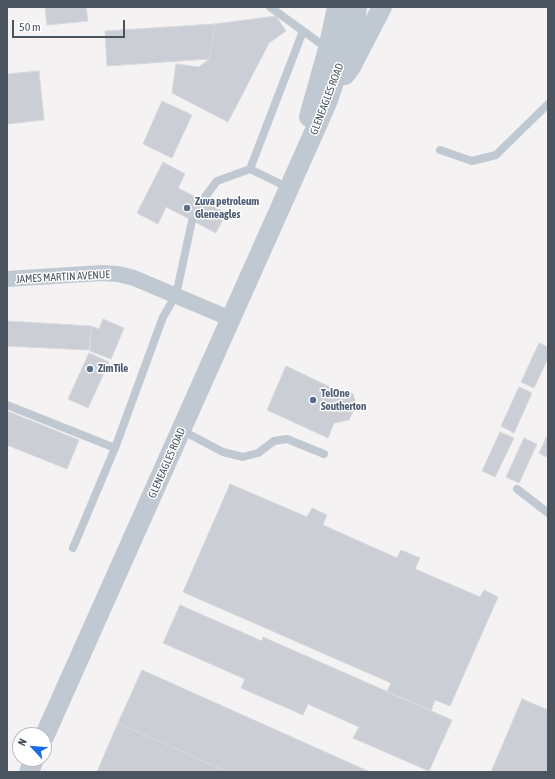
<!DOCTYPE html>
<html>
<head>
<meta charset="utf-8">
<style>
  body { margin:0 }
  #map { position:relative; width:555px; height:779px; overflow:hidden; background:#f4f2f2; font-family:"Asap Condensed",sans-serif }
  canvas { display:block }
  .frame { position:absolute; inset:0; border:8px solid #4a5560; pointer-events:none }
  .north { position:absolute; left:12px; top:727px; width:40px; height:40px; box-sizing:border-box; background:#fff; border:1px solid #b7bbbf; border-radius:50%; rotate:296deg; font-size:11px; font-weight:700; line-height:16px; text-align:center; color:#4a5560 }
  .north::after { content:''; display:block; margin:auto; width:14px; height:18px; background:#1a6ae7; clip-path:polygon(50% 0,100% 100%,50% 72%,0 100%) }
  .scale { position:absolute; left:12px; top:20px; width:113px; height:18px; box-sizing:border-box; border:2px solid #4a5560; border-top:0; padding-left:5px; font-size:12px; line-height:14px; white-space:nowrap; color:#4a5560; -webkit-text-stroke:3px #fff; paint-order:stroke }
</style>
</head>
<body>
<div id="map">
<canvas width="555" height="779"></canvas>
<div class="frame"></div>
<div class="north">N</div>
<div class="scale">50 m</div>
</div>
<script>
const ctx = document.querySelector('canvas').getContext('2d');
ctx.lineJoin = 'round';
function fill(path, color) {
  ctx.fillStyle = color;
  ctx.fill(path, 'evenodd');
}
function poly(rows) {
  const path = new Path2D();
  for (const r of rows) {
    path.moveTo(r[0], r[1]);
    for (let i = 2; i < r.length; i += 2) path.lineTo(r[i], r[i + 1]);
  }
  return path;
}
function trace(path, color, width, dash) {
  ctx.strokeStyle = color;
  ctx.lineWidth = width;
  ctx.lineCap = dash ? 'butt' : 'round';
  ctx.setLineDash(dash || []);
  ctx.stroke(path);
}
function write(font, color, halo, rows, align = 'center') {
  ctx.font = font + ' "Asap Condensed",sans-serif';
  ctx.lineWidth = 3;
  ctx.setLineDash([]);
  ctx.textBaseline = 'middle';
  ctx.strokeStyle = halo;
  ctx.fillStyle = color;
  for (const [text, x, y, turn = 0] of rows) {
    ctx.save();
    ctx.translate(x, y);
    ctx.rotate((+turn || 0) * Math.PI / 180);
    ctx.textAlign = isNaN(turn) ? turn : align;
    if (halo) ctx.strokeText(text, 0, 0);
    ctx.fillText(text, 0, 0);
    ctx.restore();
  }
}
const building = poly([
  [45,7,86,7,88,21,47,25,45,7],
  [276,16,286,31,269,43,228,122,172,93,176,64,199,67,209,59,215,24,276,16],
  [215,24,209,59,107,66,105,31,215,24],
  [39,71,44,120,7,124,7,74,39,71],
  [162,101,192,115,172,158,143,144,162,101],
  [163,162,185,174,178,188,226,213,216,233,166,207,158,224,137,213,163,162],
  [103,319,124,328,111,359,90,351,91,326,99,329,103,319],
  [7,321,91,326,89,350,7,346,7,321],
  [539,343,548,347,548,358,534,388,521,382,539,343],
  [89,353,109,362,88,408,68,399,89,353],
  [286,366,347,395,348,392,353,394,356,405,349,420,334,423,328,438,267,410,286,366],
  [519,387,532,393,514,433,501,426,519,387],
  [7,411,79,440,67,469,7,445,7,411],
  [500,432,514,438,495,477,482,471,500,432],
  [547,436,548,437,548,452,546,457,539,453,547,436],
  [524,438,537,444,519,483,506,477,524,438],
  [230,484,307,517,312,508,327,515,323,525,397,558,401,550,420,558,415,569,480,597,484,590,498,597,450,706,435,700,431,711,387,692,391,683,183,592,230,484],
  [180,605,262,641,263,637,452,720,429,771,353,738,359,727,308,704,303,715,241,688,245,679,163,643,180,605],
  [142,670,370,772,228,772,118,723,142,670],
  [522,699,548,710,548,772,491,772,522,699],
  [118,723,228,772,97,772,118,723]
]);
fill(building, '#ccced5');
trace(building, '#d6d8dd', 1);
trace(poly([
  [270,7,328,49],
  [440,150,472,161,496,155,548,104],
  [250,169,303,31],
  [202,201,217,181,250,169,289,188],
  [7,405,115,448],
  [181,430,223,452,243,457,258,453,274,441,287,439,324,454],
  [517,489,548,513],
  [73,548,115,448,163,317,176,295,192,221]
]), '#c0c9d1', 8);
trace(poly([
  [7,279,102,273,118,274,134,278,231,319]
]), '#c0c9d1', 16);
trace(poly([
  [345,75,351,67,382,7],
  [309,117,328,49,337,7],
  [44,737,319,121,328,100,356,15,357,7],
  [29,772,34,759]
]), '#c0c9d1', 20);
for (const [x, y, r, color] of [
  [187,208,4,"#5c6f8a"],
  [90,369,4,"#5c6f8a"],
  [313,400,4,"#5c6f8a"]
]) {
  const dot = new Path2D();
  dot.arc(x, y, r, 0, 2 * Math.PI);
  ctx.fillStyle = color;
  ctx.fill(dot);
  trace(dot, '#fff', 1.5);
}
write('11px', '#4a5560', '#fff', [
  ["GLENEAGLES ROAD",327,99,-69],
  ["JAMES MARTIN AVENUE",63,277,-3],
  ["GLENEAGLES ROAD",167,463,-66]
]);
write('bold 11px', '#4e5e75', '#fff', [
  ["Zuva petroleum",195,202],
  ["Gleneagles",195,215],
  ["ZimTile",98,369],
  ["TelOne",321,394],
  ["Southerton",321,407]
], 'left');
</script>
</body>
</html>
